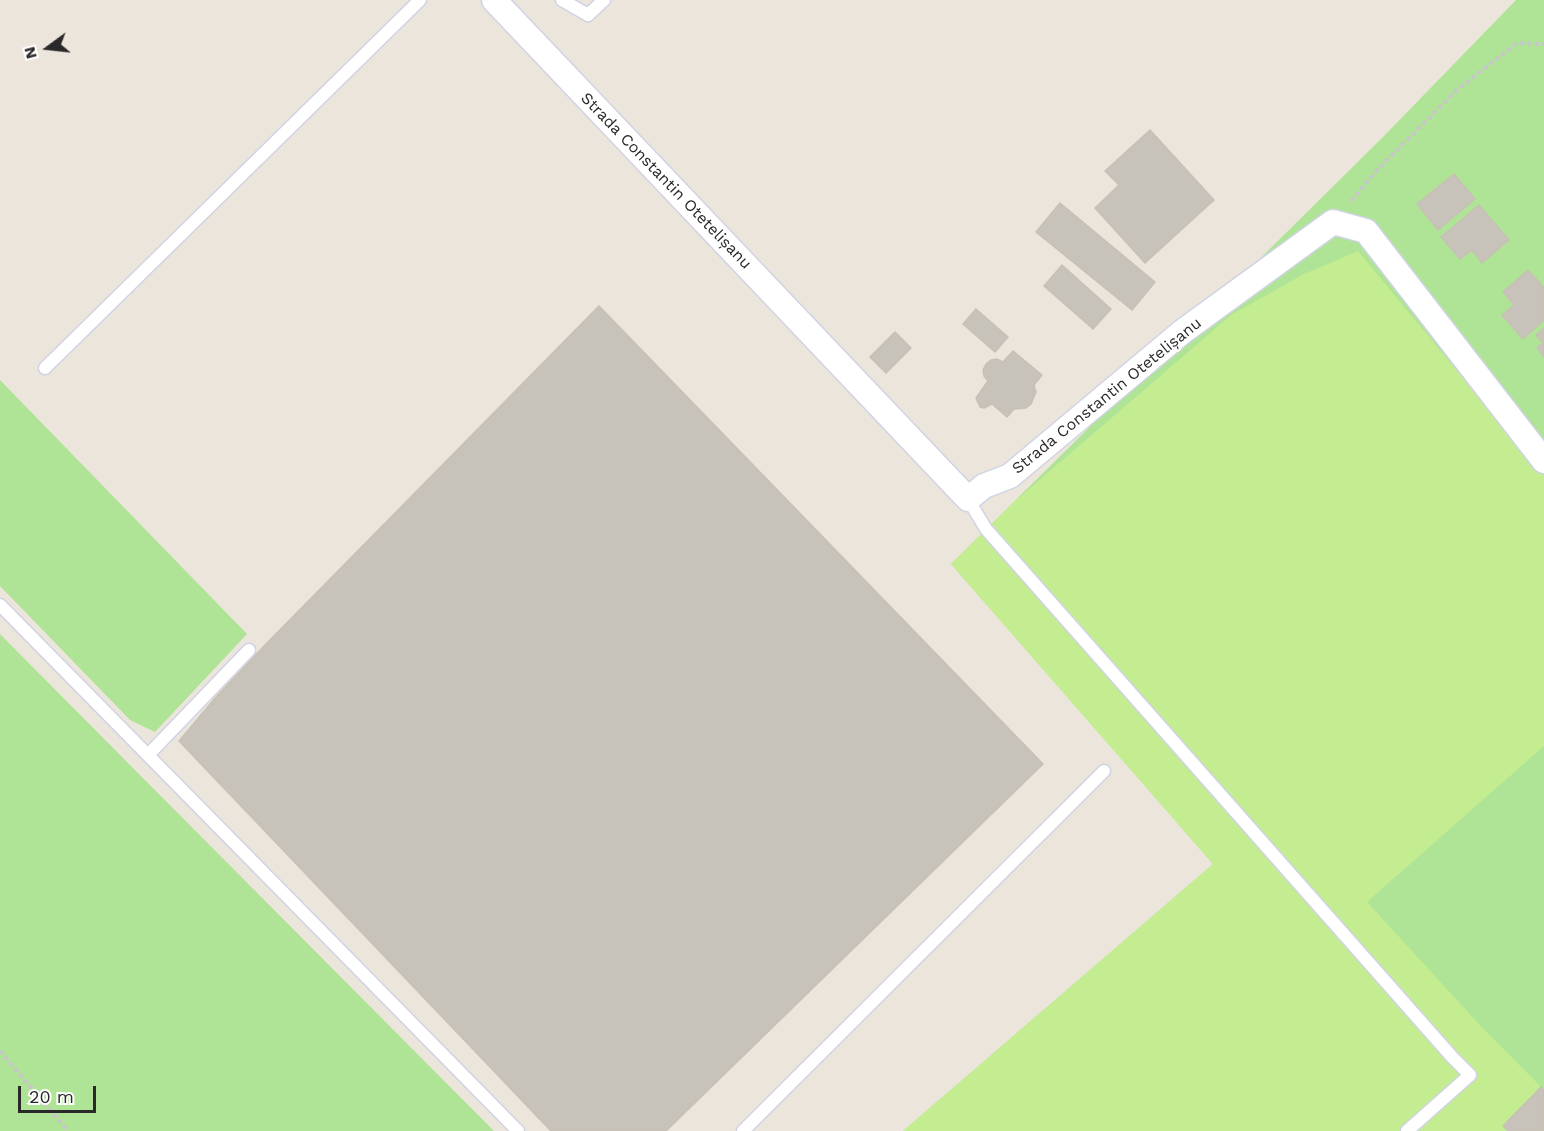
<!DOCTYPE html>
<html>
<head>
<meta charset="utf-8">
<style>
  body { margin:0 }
  #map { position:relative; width:1544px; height:1131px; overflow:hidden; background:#ece5db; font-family:"Work Sans",sans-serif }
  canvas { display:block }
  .north { position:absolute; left:18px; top:18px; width:60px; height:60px; -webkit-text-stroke:4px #fff; paint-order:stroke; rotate:255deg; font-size:16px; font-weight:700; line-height:24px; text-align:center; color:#292929 }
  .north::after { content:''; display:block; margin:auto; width:21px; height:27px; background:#292929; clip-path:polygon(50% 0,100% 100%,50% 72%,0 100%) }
  .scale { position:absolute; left:18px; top:1086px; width:78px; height:27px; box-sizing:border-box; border:3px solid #292929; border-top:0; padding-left:8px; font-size:18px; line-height:21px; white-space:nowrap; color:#292929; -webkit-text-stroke:4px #fff; paint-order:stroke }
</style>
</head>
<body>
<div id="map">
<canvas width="1544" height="1131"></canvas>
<div class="north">N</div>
<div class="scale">20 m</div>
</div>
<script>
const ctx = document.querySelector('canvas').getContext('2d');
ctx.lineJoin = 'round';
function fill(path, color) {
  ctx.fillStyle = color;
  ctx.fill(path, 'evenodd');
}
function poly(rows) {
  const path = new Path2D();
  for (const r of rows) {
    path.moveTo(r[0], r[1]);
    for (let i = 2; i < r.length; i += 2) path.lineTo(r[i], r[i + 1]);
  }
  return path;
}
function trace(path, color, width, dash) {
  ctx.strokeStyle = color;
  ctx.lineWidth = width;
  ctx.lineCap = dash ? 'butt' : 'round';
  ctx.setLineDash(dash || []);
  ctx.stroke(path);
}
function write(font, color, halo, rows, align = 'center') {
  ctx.font = font + ' "Work Sans",sans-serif';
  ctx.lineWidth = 4.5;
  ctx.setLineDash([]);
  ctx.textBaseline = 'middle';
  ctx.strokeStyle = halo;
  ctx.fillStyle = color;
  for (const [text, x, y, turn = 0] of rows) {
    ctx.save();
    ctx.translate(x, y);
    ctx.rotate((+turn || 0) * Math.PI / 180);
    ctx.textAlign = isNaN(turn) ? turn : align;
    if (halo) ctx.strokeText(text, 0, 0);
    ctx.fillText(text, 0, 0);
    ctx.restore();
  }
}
fill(poly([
  [1516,0,1544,0,1544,1131,903,1131,1213,864,951,564,1383,137],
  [0,380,247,634,155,732,130,720,0,586],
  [0,634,127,762,494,1131,0,1131]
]), '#afe496');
fill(poly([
  [1358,251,1544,476,1544,746,1367,902,1478,1023,1544,1090,1544,1131,903,1131,1213,864,951,564,1015,501,1231,315,1302,275]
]), '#c4ec91');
const building = poly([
  [1150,130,1214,200,1145,263,1095,208,1119,185,1105,171,1150,130],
  [1454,174,1475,199,1438,230,1417,204,1454,174],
  [1060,203,1155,282,1132,310,1036,232,1060,203],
  [1479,205,1509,240,1482,263,1472,250,1460,259,1441,237,1479,205],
  [1062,265,1111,309,1093,329,1044,286,1062,265],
  [1528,270,1544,288,1544,320,1523,339,1502,315,1514,305,1503,292,1528,270],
  [599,306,1043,764,666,1131,551,1131,179,741,216,697,264,646,599,306],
  [976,309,1008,337,995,352,963,324,976,309],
  [1544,328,1544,357,1537,348,1543,343,1536,335,1544,328],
  [895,332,911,348,886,373,870,357,895,332],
  [1013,351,1042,375,1034,385,1036,392,1031,404,1026,408,1014,409,1007,417,992,404,984,408,980,407,976,398,988,381,984,376,983,370,986,364,991,360,997,359,1003,362,1013,351],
  [1541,1087,1544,1090,1544,1131,1508,1131,1503,1126,1541,1087]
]);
fill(building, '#c7c2ba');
trace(building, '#c7c1b4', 1.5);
const lane = poly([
  [562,0,588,15,604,0],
  [45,368,420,0],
  [968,499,986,529,1453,1058,1470,1075,1407,1131],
  [0,605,518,1131],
  [148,755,249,650],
  [743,1131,1104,771]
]);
const street = poly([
  [494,0,968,499,984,486,1010,476,1182,332,1333,222,1366,231,1544,461]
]);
trace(lane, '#d0d3e3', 15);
trace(street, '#d0d3e3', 27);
trace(poly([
  [1351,201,1376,171,1458,89,1517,43,1544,44],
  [0,1051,68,1131]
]), '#c7c7c7', 4, [4.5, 3]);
trace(lane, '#fff', 12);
trace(street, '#fff', 24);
write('16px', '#292929', '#fff', [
  ["Strada Constantin Otetelișanu",666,181,46],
  ["Strada Constantin Otetelișanu",1107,396,-39]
]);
</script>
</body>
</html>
